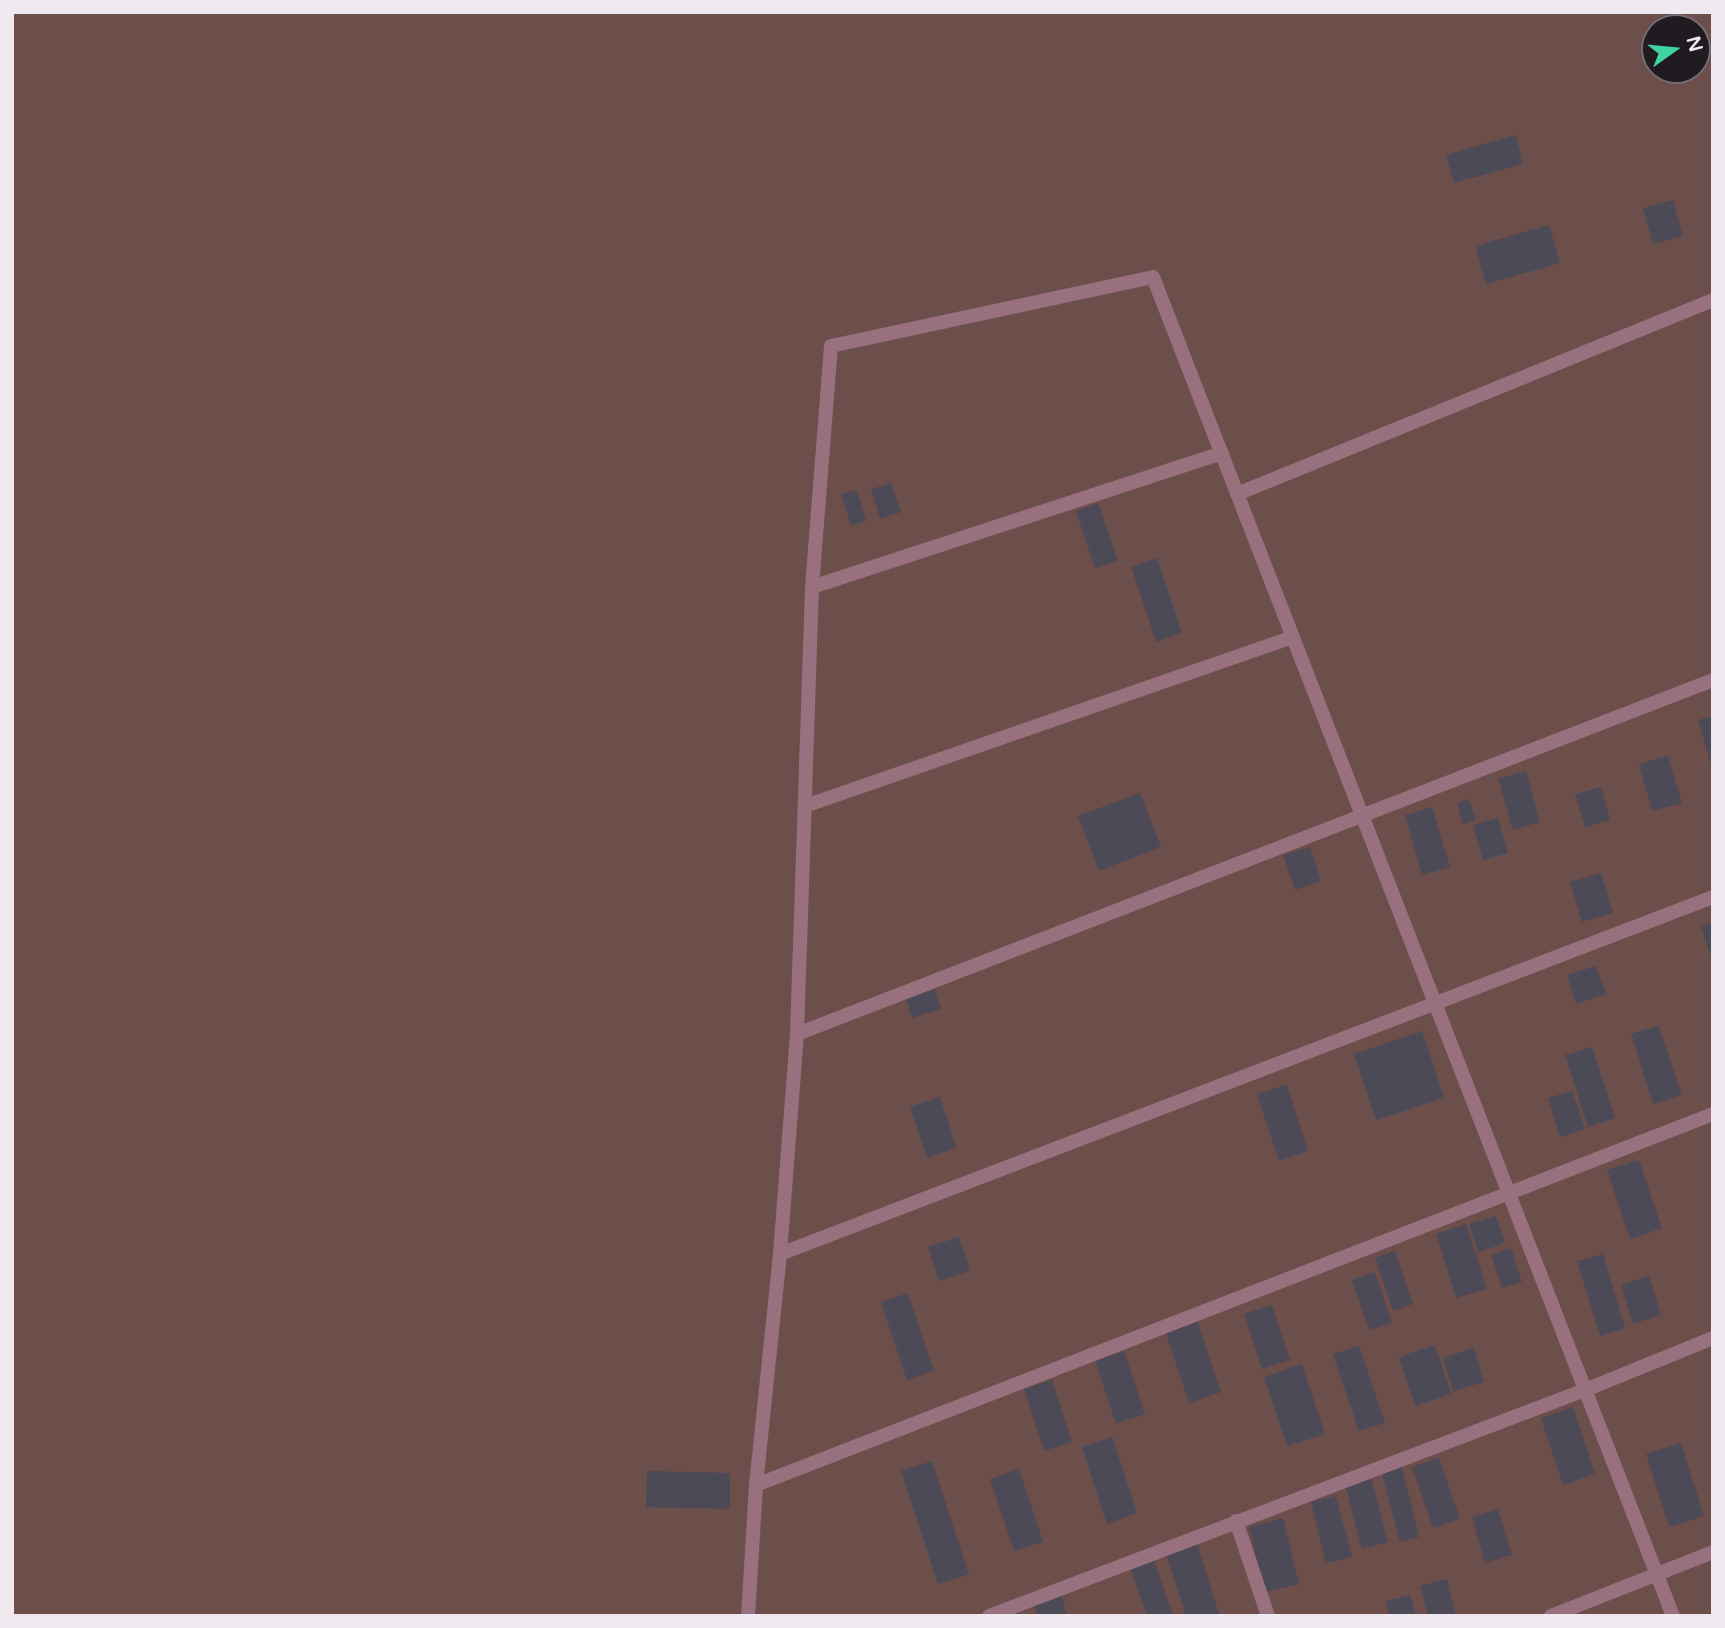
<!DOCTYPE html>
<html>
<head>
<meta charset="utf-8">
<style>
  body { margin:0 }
  #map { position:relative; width:1725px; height:1628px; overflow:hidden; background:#3b313c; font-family:"Varela Round",sans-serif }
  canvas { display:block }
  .frame { position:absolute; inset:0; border:14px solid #f0e9f0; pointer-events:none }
  .north { position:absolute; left:1641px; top:14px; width:70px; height:70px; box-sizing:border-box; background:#1f1b20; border:2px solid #736d73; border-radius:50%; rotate:75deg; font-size:19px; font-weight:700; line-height:28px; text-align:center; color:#f0e9f0 }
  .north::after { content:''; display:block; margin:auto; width:24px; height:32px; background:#3fd4a2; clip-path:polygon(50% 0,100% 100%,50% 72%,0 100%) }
</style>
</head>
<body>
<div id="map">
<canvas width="1725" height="1628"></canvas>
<div class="frame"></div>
<div class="north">N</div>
</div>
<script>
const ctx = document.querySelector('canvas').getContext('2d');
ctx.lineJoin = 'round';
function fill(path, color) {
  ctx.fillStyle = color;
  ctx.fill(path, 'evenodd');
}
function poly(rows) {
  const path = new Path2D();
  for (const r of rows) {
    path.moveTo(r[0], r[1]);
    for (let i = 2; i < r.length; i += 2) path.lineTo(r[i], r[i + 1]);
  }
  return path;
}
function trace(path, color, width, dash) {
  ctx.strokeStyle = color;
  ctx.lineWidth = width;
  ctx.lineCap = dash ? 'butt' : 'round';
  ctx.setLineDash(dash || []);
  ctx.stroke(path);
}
fill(poly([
  [12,12,1713,12,1713,1616,12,1616],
  [1655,28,1697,28,1697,70,1655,70]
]), '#6c4e4a');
fill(poly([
  [1516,135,1523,164,1454,183,1446,155],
  [1673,200,1683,236,1653,244,1643,208],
  [1549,225,1560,263,1486,284,1475,246],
  [891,483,901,512,880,519,871,489],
  [857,490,866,521,851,526,841,494],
  [1098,503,1118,561,1095,568,1076,511],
  [1157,558,1182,633,1156,642,1131,567],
  [1713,716,1713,768,1712,768,1698,720],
  [1668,756,1682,803,1652,811,1639,764],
  [1526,771,1540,822,1513,830,1498,779],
  [1601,787,1610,820,1585,827,1575,794],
  [1140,793,1161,847,1099,871,1078,816],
  [1469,799,1476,820,1463,824,1457,803],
  [1432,807,1450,867,1422,875,1405,815],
  [1498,818,1508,853,1483,860,1473,825],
  [1310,847,1321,881,1295,890,1283,855],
  [1601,873,1613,913,1582,922,1570,882],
  [1713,923,1713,960,1712,960,1701,927],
  [1596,966,1606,994,1576,1004,1567,975],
  [935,989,941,1009,912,1018,906,999],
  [1659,1026,1682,1095,1653,1104,1631,1034],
  [1422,1031,1444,1098,1376,1120,1354,1054],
  [1592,1047,1615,1118,1588,1127,1565,1055],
  [1287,1085,1308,1151,1279,1161,1257,1094],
  [1572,1091,1585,1129,1560,1137,1548,1098],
  [940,1097,956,1148,927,1158,910,1107],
  [1639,1160,1662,1228,1630,1239,1607,1170],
  [1496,1216,1505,1243,1478,1252,1469,1224],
  [1466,1224,1487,1289,1456,1298,1436,1234],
  [959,1237,970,1271,939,1281,928,1247],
  [1511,1248,1522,1282,1502,1288,1491,1255],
  [1395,1251,1413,1304,1393,1311,1375,1258],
  [1603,1254,1625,1328,1600,1336,1577,1261],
  [1375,1272,1392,1323,1369,1330,1352,1280],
  [1649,1276,1661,1315,1633,1324,1621,1285],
  [908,1293,934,1371,907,1380,881,1302],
  [1272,1305,1290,1360,1262,1369,1244,1314],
  [1197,1320,1221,1392,1189,1403,1165,1330],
  [1435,1345,1451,1394,1415,1406,1399,1357],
  [1359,1346,1385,1423,1359,1431,1333,1354],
  [1474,1348,1484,1382,1453,1391,1443,1358],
  [1124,1351,1145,1414,1116,1423,1095,1361],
  [1302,1364,1325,1434,1287,1446,1264,1377],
  [1052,1380,1072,1442,1044,1451,1024,1389],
  [1573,1407,1595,1474,1563,1485,1541,1418],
  [1112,1437,1137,1513,1107,1524,1082,1447],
  [1681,1443,1704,1516,1669,1527,1646,1454],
  [1439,1458,1460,1519,1433,1528,1412,1467],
  [932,1461,969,1574,938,1584,901,1471],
  [1401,1464,1419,1537,1400,1542,1381,1470],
  [1019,1469,1043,1542,1014,1551,990,1479],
  [647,1471,730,1473,730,1509,646,1507],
  [1371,1478,1388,1542,1362,1549,1345,1485],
  [1336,1496,1352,1557,1326,1563,1311,1502],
  [1498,1509,1512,1555,1485,1563,1472,1517],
  [1283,1518,1299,1584,1265,1592,1249,1527],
  [1197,1543,1219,1614,1213,1616,1186,1616,1166,1553],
  [1154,1559,1173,1616,1147,1616,1130,1567],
  [1447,1579,1456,1616,1428,1616,1420,1586],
  [1410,1595,1416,1616,1389,1616,1386,1601],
  [1062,1596,1067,1616,1037,1616,1034,1603]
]), '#4c4a57');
trace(poly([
  [1237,494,1713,300],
  [812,587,1222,453],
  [805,806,1293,637],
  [797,1034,1713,680],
  [780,1254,1713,897],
  [756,1485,1713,1114],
  [1236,1521,1268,1616],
  [748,1616,756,1485,780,1254,797,1034,812,587,831,346,1153,277,1673,1616],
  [989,1616,1585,1390,1713,1338],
  [1551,1616,1713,1552]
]), '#99707e', 14);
</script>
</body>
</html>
